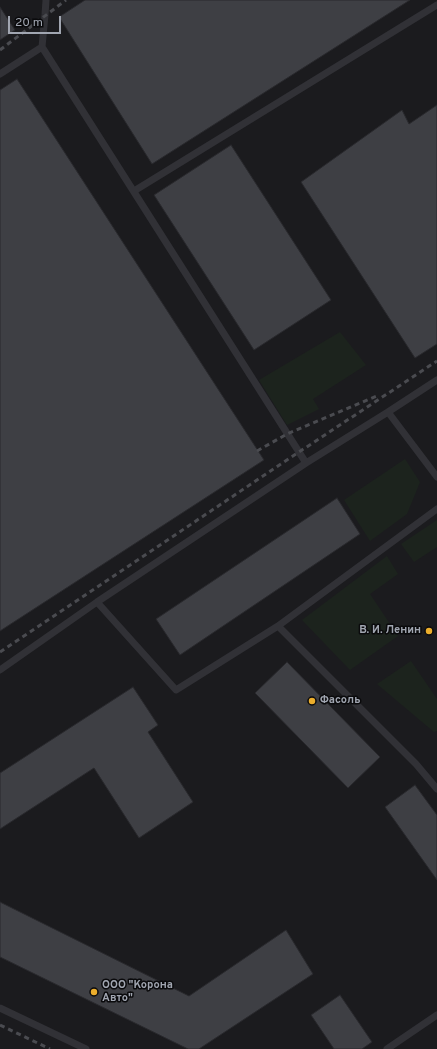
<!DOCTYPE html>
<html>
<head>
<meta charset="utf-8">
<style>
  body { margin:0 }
  #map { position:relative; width:437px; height:1049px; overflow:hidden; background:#0f0f11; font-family:Overpass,sans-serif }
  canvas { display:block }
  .scale { position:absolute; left:8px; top:16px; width:53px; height:18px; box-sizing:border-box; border:2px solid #a1a6b1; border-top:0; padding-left:5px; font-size:12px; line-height:14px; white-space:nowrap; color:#a1a6b1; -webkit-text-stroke:3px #0a0a0c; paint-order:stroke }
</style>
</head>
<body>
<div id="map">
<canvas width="437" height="1049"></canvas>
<div class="scale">20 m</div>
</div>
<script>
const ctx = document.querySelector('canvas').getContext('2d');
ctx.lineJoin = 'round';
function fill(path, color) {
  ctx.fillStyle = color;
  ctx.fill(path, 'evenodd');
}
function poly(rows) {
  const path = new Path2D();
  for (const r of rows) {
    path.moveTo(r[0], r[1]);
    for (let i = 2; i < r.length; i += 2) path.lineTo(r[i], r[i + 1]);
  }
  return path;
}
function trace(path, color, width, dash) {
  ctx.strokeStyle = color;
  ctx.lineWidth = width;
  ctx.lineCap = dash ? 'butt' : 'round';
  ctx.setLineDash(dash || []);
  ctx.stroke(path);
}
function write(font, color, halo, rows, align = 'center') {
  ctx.font = font + ' Overpass,sans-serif';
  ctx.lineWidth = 3;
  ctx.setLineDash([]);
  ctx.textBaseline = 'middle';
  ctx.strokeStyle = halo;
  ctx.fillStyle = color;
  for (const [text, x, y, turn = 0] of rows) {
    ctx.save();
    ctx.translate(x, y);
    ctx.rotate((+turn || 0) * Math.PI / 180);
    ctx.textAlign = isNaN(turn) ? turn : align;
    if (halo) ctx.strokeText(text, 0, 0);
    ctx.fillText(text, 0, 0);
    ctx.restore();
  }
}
fill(poly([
  [0,0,437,0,437,1049,0,1049]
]), '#1b1b1e');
fill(poly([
  [340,332,366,365,313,399,319,409,287,425,259,380],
  [405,459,420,482,414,497,407,514,370,541,344,500],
  [437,520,437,547,414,562,401,544],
  [387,556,398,574,370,594,398,636,350,670,302,620],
  [411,661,437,699,437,731,434,732,377,684]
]), '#1c231d');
const building = poly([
  [85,0,410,0,152,164,59,17,85,0],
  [0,7,15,30,0,40,0,7],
  [17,79,264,460,0,631,0,90,17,79],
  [437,105,437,344,415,358,301,182,402,110,409,124,437,105],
  [231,145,331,300,254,350,154,195,231,145],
  [337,498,360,534,180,655,156,619,337,498],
  [287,662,380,757,348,788,255,693,287,662],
  [133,687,158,725,148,732,193,802,139,838,94,768,0,829,0,773,133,687],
  [415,785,437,815,437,880,385,807,415,785],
  [0,902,189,996,286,930,313,974,199,1049,188,1049,0,957,0,902],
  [340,995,372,1042,362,1049,334,1049,311,1015,340,995]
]);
fill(building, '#3e3f44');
trace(building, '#29292d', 1);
trace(poly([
  [42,47,45,15,46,0],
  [0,74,42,47,306,463],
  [134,191,437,5],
  [388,412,437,477],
  [97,602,176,690,278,626,416,764,437,789],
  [278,626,437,509],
  [0,670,97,602,306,463,388,412,437,380],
  [0,1008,86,1049],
  [387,1049,437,1015]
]), '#313136', 7);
trace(poly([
  [0,50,66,0],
  [257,451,287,434,379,395],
  [0,652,299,452,437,361],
  [0,1025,50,1049]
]), '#4a4b50', 3, [5, 4]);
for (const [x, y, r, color] of [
  [429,631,4,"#ecae2c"],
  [312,701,4,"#ecae2c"],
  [94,992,4,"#ecae2c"]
]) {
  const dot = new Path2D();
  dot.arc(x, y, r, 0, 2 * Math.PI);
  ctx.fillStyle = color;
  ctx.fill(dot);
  trace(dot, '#0a0a0c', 1.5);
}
write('bold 11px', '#a1a6b1', '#0a0a0c', [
  ["В. И. Ленин",421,631,"right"],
  ["Фасоль",320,701],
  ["ООО \"Корона",102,986],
  ["Авто\"",102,999]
], 'left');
</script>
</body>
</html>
